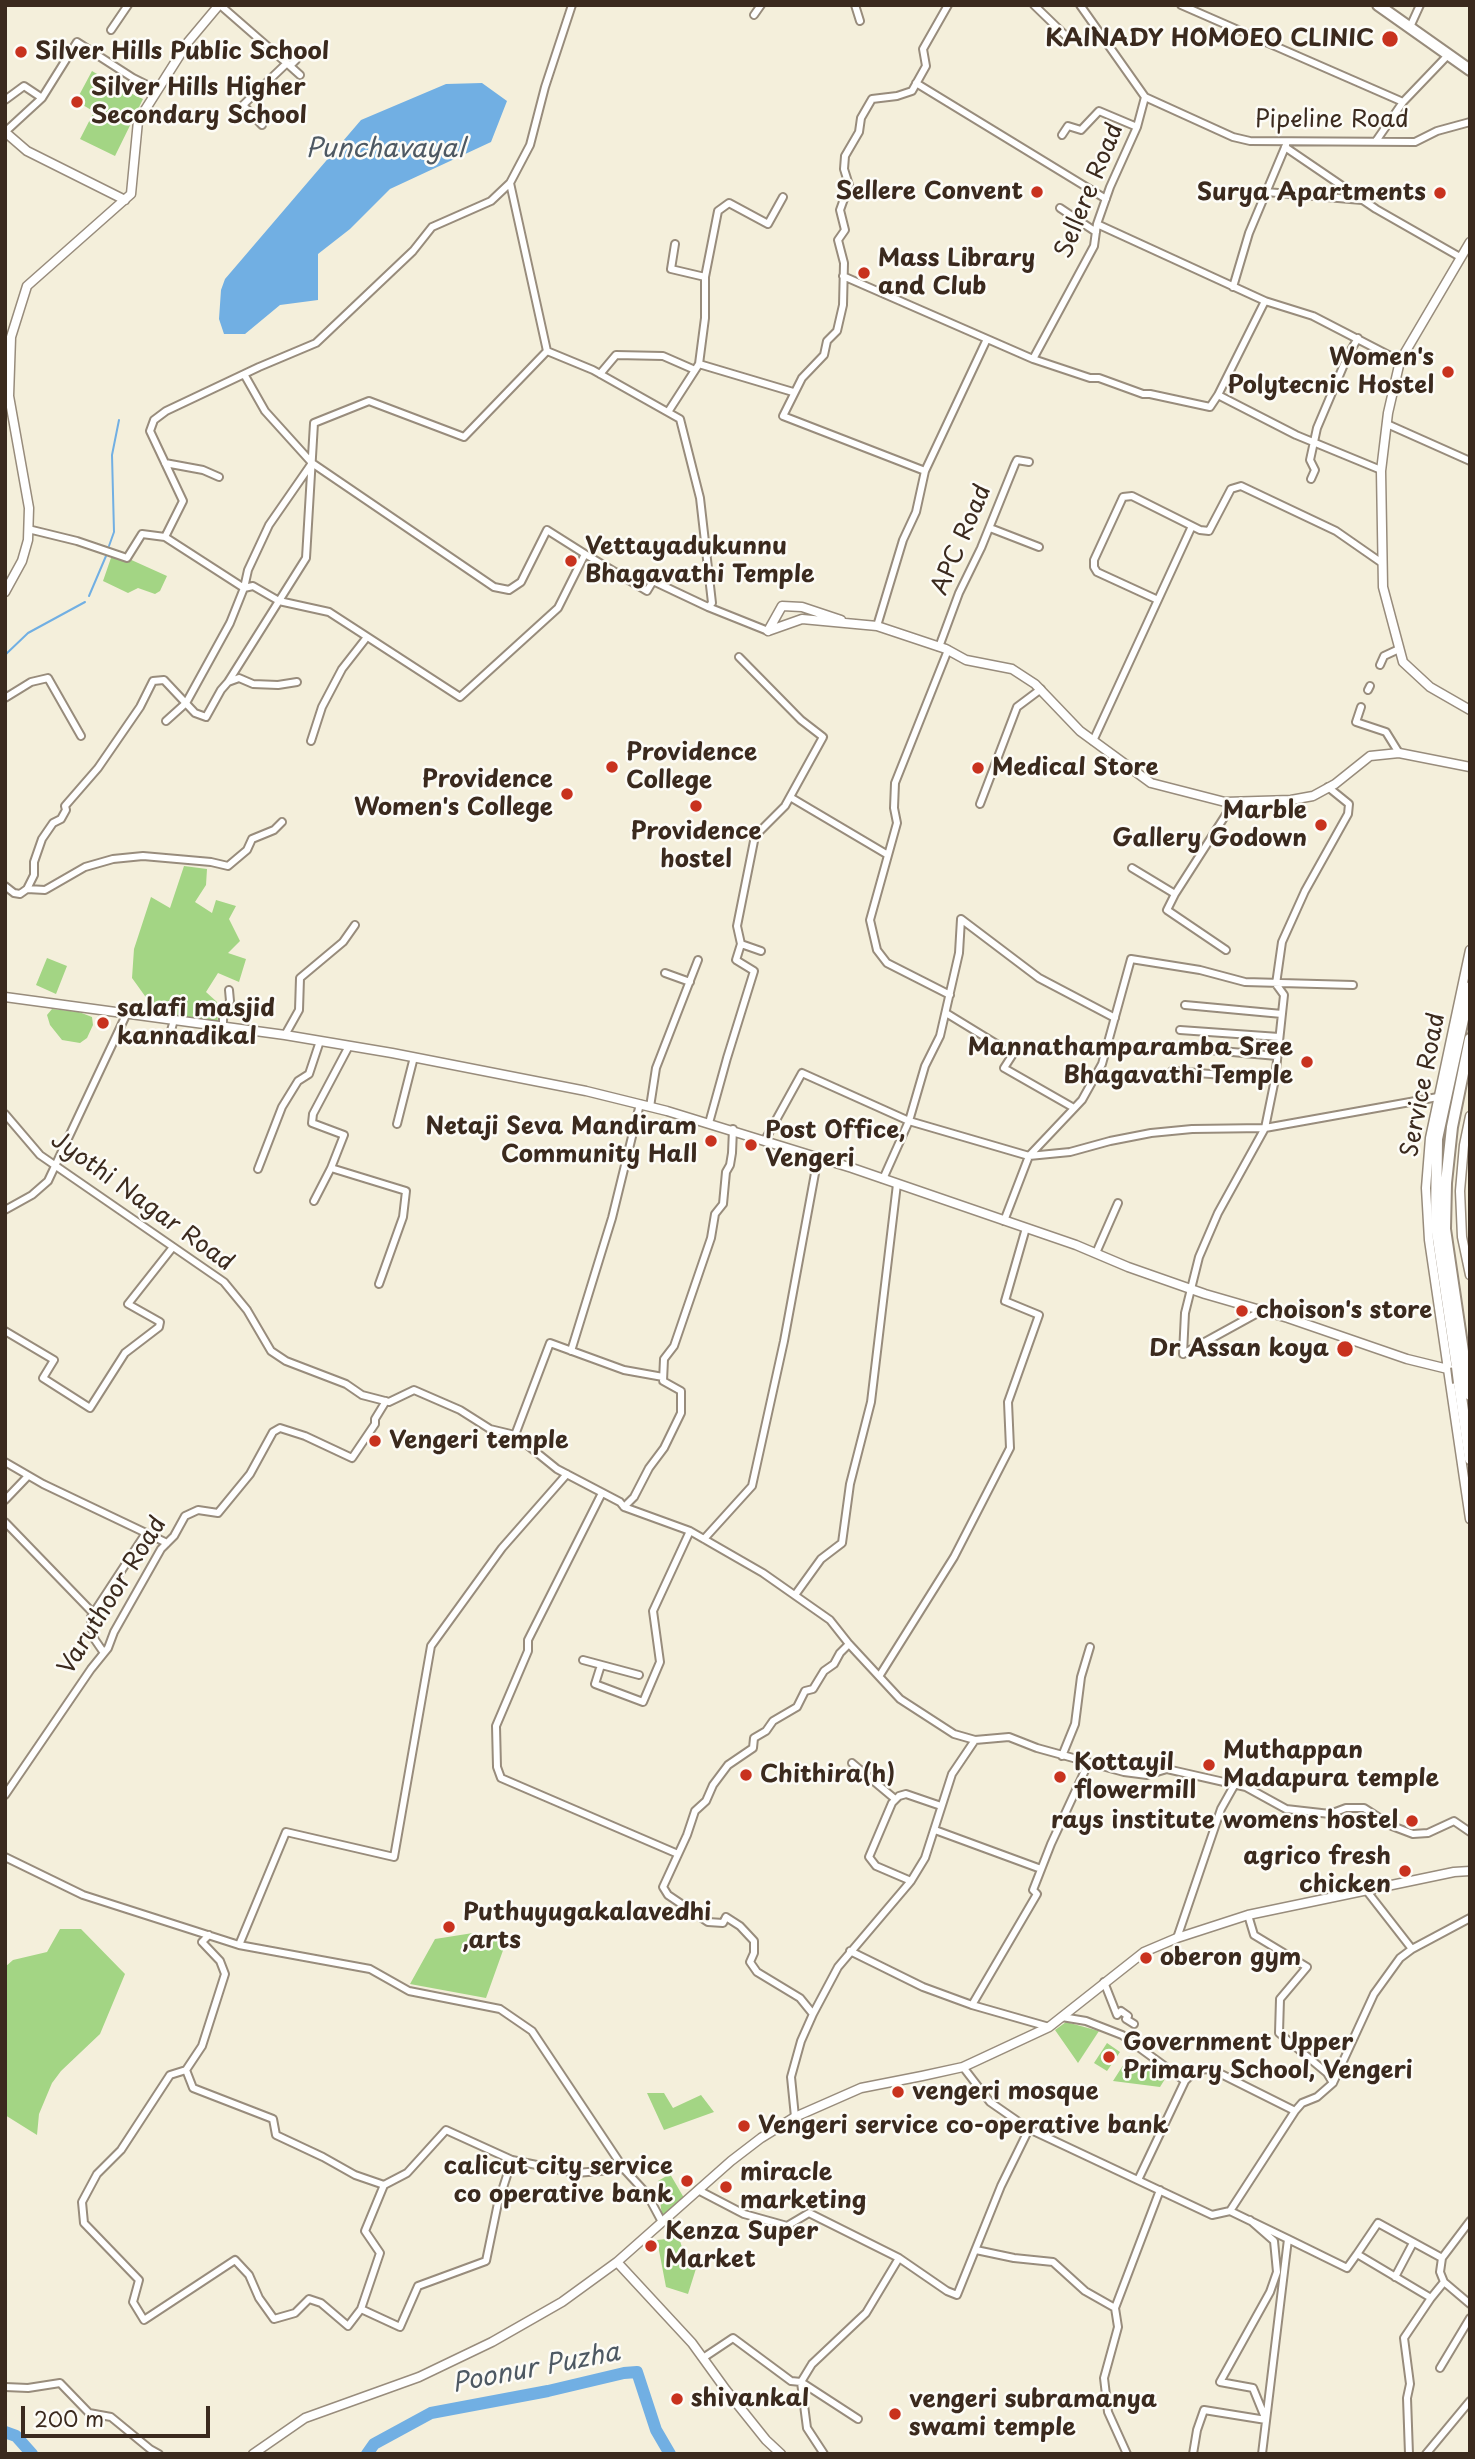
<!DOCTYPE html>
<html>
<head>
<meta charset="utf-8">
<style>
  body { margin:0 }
  #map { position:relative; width:1475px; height:2459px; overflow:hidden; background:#f4efdb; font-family:"Playpen Sans",sans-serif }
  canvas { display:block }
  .frame { position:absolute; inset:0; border:7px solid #3b2a1e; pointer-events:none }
  .scale { position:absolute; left:21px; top:2406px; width:189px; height:32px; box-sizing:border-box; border:4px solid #3b2a1e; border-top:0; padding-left:9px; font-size:21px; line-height:24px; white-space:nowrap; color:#3b2a1e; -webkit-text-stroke:5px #fdfcf7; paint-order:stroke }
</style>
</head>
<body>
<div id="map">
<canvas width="1475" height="2459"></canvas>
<div class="frame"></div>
<div class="scale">200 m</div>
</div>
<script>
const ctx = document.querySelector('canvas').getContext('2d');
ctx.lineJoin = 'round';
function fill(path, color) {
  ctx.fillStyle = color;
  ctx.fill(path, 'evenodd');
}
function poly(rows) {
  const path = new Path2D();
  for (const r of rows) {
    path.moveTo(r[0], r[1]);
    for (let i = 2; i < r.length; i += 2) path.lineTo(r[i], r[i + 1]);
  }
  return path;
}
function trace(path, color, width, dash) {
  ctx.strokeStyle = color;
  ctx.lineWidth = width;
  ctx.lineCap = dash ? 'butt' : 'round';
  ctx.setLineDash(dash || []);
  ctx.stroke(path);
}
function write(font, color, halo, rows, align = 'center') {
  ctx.font = font + ' "Playpen Sans",sans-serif';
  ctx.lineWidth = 5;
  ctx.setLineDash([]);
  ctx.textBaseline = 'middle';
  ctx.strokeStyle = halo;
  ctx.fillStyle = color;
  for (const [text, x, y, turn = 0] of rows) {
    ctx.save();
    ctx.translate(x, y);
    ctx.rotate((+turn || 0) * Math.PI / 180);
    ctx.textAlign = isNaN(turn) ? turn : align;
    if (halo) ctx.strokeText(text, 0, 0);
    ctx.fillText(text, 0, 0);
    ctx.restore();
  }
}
fill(poly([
  [92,71,109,81,109,83,143,99,115,156,80,139,99,102,93,111,76,101],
  [112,555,127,558,167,576,160,591,155,594,138,588,128,593,103,581],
  [184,866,207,869,206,885,195,902,212,913,216,900,236,906,229,919,240,941,228,953,246,959,239,982,218,973,206,992,217,1002,218,1026,197,1023,182,1016,164,1013,150,1003,132,978,134,949,151,897,170,908],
  [47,958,67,966,56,994,36,985],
  [52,1009,79,1012,92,1017,93,1025,87,1038,80,1043,62,1040,50,1025,47,1015],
  [60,1929,81,1929,125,1974,100,2034,61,2071,52,2083,39,2114,37,2135,5,2115,5,1967,13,1960,47,1952],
  [473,1933,506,1942,486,1998,410,1984,435,1939],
  [1066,2022,1099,2031,1078,2063,1055,2030],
  [1107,2043,1120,2052,1107,2071,1094,2063],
  [1129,2056,1165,2079,1160,2087,1113,2081],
  [647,2093,664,2093,673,2108,701,2095,714,2112,664,2130],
  [670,2174,687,2203,662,2217,658,2181],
  [677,2231,684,2254,699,2259,688,2294,666,2287,657,2240,666,2239]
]), '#a3d584');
fill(poly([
  [482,83,507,101,491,142,390,189,350,229,318,254,318,300,280,305,245,334,224,334,219,319,221,290,225,279,361,120,446,84]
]), '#71afe3');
trace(poly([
  [109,546,114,532,112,455,119,420],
  [89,596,106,556],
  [5,655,28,633,85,602]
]), '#71afe3', 2);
trace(poly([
  [5,2432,16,2436,32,2454],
  [367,2454,374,2444,431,2413,548,2391,624,2373,637,2372,656,2430,670,2454]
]), '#71afe3', 12);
const street = poly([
  [220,5,290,66,296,60],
  [855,5,860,21],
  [1034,5,1068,38],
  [1080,5,1145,97,1233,137,1250,141,1415,142,1437,131,1470,122],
  [1181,5,1403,102],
  [754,15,761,5],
  [1410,27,1420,5],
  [111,30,128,5],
  [290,66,300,75],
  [916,83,1106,199],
  [5,100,24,86,42,98],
  [262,125,243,105,287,63],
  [5,132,42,98,77,42,133,78,157,90],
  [1062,135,1068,126,1081,130,1099,111,1137,127],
  [1376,141,1403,102,1449,54],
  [1285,147,1376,209,1460,257],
  [1266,192,1362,200],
  [1060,208,1096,232],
  [1097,224,1265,301,1313,316,1400,361],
  [675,244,671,269,705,277,718,211,729,203,768,224,783,197],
  [843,276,1033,359,1094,246,1097,224,1110,187,1137,127,1145,97],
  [1233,287,1249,233,1286,145],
  [1033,359,1090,378,1099,378,1143,394,1150,394,1210,407,1218,395,1265,301],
  [699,364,793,392],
  [244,374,265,411,312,463],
  [600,374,616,355,663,356,695,370],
  [1218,395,1296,435,1381,470],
  [668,412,699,364,705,318,705,277],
  [1387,424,1470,461],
  [165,463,203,470,219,477],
  [925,471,783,416,802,378,824,355,827,341,837,331,843,305,844,263,838,240,845,230,840,210,849,185,844,169,845,156,859,132,861,118,872,99,897,96,912,91,926,66,923,49,948,5],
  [1311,479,1315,470,1310,460,1317,428,1348,355,1358,338],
  [990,528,1039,547],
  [28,529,77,541,127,558,142,534,165,537,183,501,150,431,154,420,166,411,259,367,316,343,413,251,432,227,491,201,510,183,530,145,545,87,572,5],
  [165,537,244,588,253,586,279,601,329,612,460,697,558,608,585,554,647,591,653,581,708,607,712,603,700,498,680,419,593,370,547,351],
  [1158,600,1097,572,1094,567,1094,560,1123,497,1132,496,1200,530,1209,531,1231,489,1241,486,1336,531,1382,563],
  [708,607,768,631],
  [877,626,903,540,916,512,925,471,987,339],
  [939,647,959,593,981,548,1015,464,1017,460,1029,462],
  [948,650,895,783,894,808,897,823,870,920,877,950,887,963,950,995],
  [1380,665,1384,656,1399,649],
  [228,682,306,558,314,423,369,401,464,437,547,351,510,183],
  [1368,690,1370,686],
  [5,698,31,682,48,678,81,736],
  [1361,707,1356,722,1386,732,1399,753],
  [166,721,186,703,230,623,244,588,248,570,269,525,312,463,494,587,509,590,521,582,547,530,585,554],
  [311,741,322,707,342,669,367,637],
  [1093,741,1192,526],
  [790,797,888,855],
  [980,804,1017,707,1041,689],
  [1132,868,1175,894,1234,802],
  [5,886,14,893,20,894,27,889,34,875,34,862,42,839,53,823,61,819,66,810,65,806,98,768,140,707,153,681,164,680,195,713,206,717,221,690,228,682,239,678,253,684,278,685,297,682],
  [27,889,45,890,85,867,113,859,143,856,211,862,228,866,247,850,252,839,274,830,282,822],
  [1175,894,1167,910,1226,950],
  [741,944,761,951],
  [665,973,690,982],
  [1185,1005,1282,1014],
  [946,1013,1013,1054,1004,1068,1074,1108],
  [223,1027,223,1019,230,1001,229,990],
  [1180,1030,1279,1037],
  [170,1034,174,1020],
  [285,1035,299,1010,300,978,343,942,355,925],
  [1176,1047,1277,1056],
  [1172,1071,1275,1079,1284,995,1276,984,1282,942,1305,891,1348,814,1349,804,1328,787],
  [650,1107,656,1068,698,960],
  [5,1114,40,1155,224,1282,247,1310,271,1351,286,1361,346,1384,362,1395,389,1402,414,1390,460,1410,490,1429,515,1435,557,1469,620,1502,624,1507,690,1531,763,1573,830,1620,849,1644,900,1699,954,1734,975,1740,1009,1737,1037,1748,1124,1772,1147,1775,1167,1769,1246,1787,1286,1809,1330,1814,1346,1808,1364,1808,1392,1826,1413,1834,1428,1833,1454,1821,1470,1832],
  [709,1123,727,1058,754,971,736,960,741,944,737,926,755,836,785,806,823,737,801,720,739,657],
  [397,1124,414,1057],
  [765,1140,802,1073,909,1121,925,1066,940,1036,959,953,961,919,1039,978,1115,1018],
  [331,1168,406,1191,403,1217,379,1284],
  [258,1169,282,1107,298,1081,309,1074,320,1041],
  [883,1179,909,1121,1029,1156,1082,1100,1102,1064,1131,959,1200,970,1245,982,1353,985],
  [314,1201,331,1168,344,1135,312,1123,313,1114,349,1046],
  [5,1210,32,1195,48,1181,127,1013],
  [1004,1221,1029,1156,1070,1152,1110,1141,1151,1133,1192,1129,1265,1128,1275,1079],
  [1096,1253,1118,1203],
  [1263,1310,1183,1354,1185,1313,1199,1257,1218,1213,1265,1128,1438,1097],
  [5,1331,54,1360,43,1378,90,1408,125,1353,159,1327,160,1322,128,1304,173,1247],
  [571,1351,612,1218,640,1104],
  [515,1435,550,1343,624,1370,663,1377],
  [5,1462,43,1484,167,1543],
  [602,1493,528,1640,528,1651,496,1726,497,1767,501,1778,678,1854],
  [5,1500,28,1476],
  [624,1507,634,1497,649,1468,664,1448,681,1413,681,1391,663,1381,664,1359,674,1346,711,1238,715,1214,723,1204,726,1172,730,1165,732,1153,733,1129],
  [5,1522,94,1614],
  [704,1539,752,1486,784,1341,818,1157],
  [795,1595,821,1559,842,1543,850,1484,871,1402,897,1184],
  [104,1653,93,1637,91,1617,146,1533],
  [583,1660,639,1675],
  [601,1665,595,1684,643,1702,660,1662,653,1611,690,1531],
  [880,1675,954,1557,1010,1448,1008,1402,1039,1315,1005,1301,1026,1228],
  [1062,1756,1075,1724,1081,1677,1090,1647],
  [852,1763,895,1799],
  [5,1795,91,1669,108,1648,114,1632,161,1549,174,1536,185,1516,198,1510,218,1513,250,1474,273,1432,280,1428,305,1436,352,1458,375,1424,375,1419,386,1401],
  [935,1830,1041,1869],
  [5,1857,83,1895,239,1945,286,1832,394,1857,431,1646,502,1548,567,1474],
  [911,1881,876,1866,869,1857,892,1803,899,1796,906,1794,941,1806],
  [1366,1890,1412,1949],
  [1248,1915,1254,1935,1307,1967,1280,1999,1279,2033,1327,2073,1333,2083],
  [209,1935,202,1942,220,1961,225,1974,202,2046,186,2070,193,2088,273,2119,276,2135,323,2157,355,2175,384,2185],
  [1177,1938,1221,1809,1235,1784],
  [239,1945,370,1969,409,1991,500,2009,532,2031,624,2169,647,2194,662,2222],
  [850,1951,923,1987,972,2005],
  [1104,1982,1117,2015,1121,2011,1128,2016,1126,2019,1134,2024],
  [813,2014,838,1967,911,1881,925,1858,952,1774,975,1740],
  [1062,2017,1086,2021,1122,2035,1185,2081],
  [1049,2027,972,2005,1037,1894,1033,1890,1051,1844,1088,1764],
  [963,2067,990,2102,1029,2129,1212,2215,1230,2211,1295,2111,1302,2103,1317,2097,1333,2083,1374,1994,1400,1958,1412,1949,1470,1918],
  [186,2070,170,2075,121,2150,97,2174,82,2202,84,2223,139,2280,133,2302,144,2320,235,2260,249,2275,259,2298,274,2319,295,2313,309,2299,321,2303,348,2326,361,2309],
  [795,2117,791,2077,801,2041,813,2014,800,1998,757,1972,750,1962,754,1953,754,1941,740,1926,726,1917,723,1923,708,1922,668,1895,663,1887,687,1835,695,1811,706,1801,713,1785,728,1765,753,1748,754,1738,766,1731,773,1721,797,1707,805,1691,813,1689,824,1671,834,1664,840,1653,849,1644],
  [512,2160,498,2203,486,2261,418,2286,400,2327,361,2309,380,2253,365,2231,384,2185,407,2173,446,2130,512,2160,576,2173,624,2169],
  [1138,2180,1185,2081,1196,2070,1211,2069,1295,2111],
  [698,2190,744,2214,787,2226,809,2213,899,2258,947,2291,957,2295,1001,2186,1029,2129],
  [1230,2211,1288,2239],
  [976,2250,1014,2258,1053,2262,1085,2291,1115,2308,1118,2327,1104,2378,1108,2412,1127,2454],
  [1442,2258,1440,2272,1444,2282],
  [1395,2277,1413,2243],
  [1431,2298,1444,2282,1470,2304],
  [1115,2308,1160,2190],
  [703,2358,733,2338,791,2381,801,2382,858,2419],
  [1440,2368,1470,2318],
  [5,2387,28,2388,60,2383,89,2413,111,2417,150,2449,159,2454],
  [824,2454,807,2428,801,2382,812,2364,866,2313,899,2258],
  [1193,2454,1197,2430,1204,2410,1266,2420,1253,2388,1220,2382,1270,2292,1277,2272,1274,2241,1250,2220],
  [1262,2454,1288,2239,1347,2268,1357,2254],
  [1409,2454,1407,2398,1410,2384,1404,2338,1431,2298,1357,2254,1378,2223,1442,2258,1470,2221],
  [1426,2454,1470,2401]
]);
const secondary = poly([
  [5,132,27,151,125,200],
  [1470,242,1400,361,1388,413,1381,471,1383,587,1403,662,1430,687,1470,710],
  [5,592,22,561,28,540,29,508,9,396,11,337,27,286,131,194,138,121,188,42,219,5],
  [768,631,802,619,877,626,946,649,966,660,1012,669,1035,684,1080,731,1151,783,1225,802,1291,800,1313,796,1335,784,1370,756,1399,753,1470,767],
  [768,631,782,606,802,607,841,620],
  [1470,950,1430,1138,1426,1188,1429,1240,1470,1519],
  [5,997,285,1035,392,1053,586,1091,667,1111,852,1168,1076,1245,1128,1267,1205,1294,1288,1318,1407,1359,1460,1372],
  [1470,1116,1464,1145,1460,1191,1462,1237,1470,1275],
  [617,2262,692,2343,726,2390,766,2440,781,2454],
  [253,2454,305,2418,419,2377,492,2342,562,2302,617,2262,731,2161,761,2138,795,2117,861,2088,922,2076,963,2067,976,2061,1049,2027,1144,1952,1177,1938,1248,1915,1454,1872,1470,1871]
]);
const highway = poly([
  [1378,5,1470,70],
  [1465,1365,1445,1229,1446,1183,1452,1127,1470,1039],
  [1457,1367,1436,1225,1437,1139,1470,987],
  [1459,1383,1470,1459],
  [1468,1384,1470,1395]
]);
trace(street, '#988c7c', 10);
trace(secondary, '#988c7c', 11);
trace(highway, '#988c7c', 14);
trace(street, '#fff', 6);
trace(secondary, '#fff', 8);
trace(highway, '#fff', 10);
const highwayBridge = poly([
  [1465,1365,1468,1384],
  [1457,1367,1459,1383]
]);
trace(highwayBridge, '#988c7c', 14, []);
trace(highwayBridge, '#fff', 10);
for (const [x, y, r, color] of [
  [1390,39,9,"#c8321e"],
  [21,52,7,"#c8321e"],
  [77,102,7,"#c8321e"],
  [1037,192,7,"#c8321e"],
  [1440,193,7,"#c8321e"],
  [864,273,7,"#c8321e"],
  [1448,372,7,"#c8321e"],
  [571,561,7,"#c8321e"],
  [612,767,7,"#c8321e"],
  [978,768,7,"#c8321e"],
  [567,794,7,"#c8321e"],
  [696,806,7,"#c8321e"],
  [1321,825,7,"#c8321e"],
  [103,1023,7,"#c8321e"],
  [1307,1062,7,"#c8321e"],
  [711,1141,7,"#c8321e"],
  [751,1145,7,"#c8321e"],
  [1242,1311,7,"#c8321e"],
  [1345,1349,9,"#c8321e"],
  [375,1441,7,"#c8321e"],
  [1209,1765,7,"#c8321e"],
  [746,1775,7,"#c8321e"],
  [1060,1777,7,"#c8321e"],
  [1412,1821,7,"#c8321e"],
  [1405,1871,7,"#c8321e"],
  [449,1927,7,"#c8321e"],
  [1146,1958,7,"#c8321e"],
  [1109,2057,7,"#c8321e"],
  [898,2092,7,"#c8321e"],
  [744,2126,7,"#c8321e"],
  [687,2181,7,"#c8321e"],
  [726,2187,7,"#c8321e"],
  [651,2246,7,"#c8321e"],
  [677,2399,7,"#c8321e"],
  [895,2414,7,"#c8321e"]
]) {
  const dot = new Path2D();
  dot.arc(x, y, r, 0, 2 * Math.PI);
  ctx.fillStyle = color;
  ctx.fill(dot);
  trace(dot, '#fdfcf7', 2.5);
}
write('bold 24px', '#3b2a1e', '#fdfcf7', [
  ["KAINADY HOMOEO CLINIC",1374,39,"right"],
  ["Silver Hills Public School",35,52],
  ["Silver Hills Higher",91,88],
  ["Secondary School",91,116],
  ["Sellere Convent",1023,192,"right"],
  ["Surya Apartments",1426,193,"right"],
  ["Mass Library",878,259],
  ["and Club",878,287],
  ["Women's",1434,358,"right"],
  ["Polytecnic Hostel",1434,386,"right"],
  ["Vettayadukunnu",585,547],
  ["Bhagavathi Temple",585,575],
  ["Providence",626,753],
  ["College",626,781],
  ["Medical Store",992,768],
  ["Providence",553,780,"right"],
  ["Women's College",553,808,"right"],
  ["Marble",1307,811,"right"],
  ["Gallery Godown",1307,839,"right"],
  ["Providence",696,832,"center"],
  ["hostel",696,860,"center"],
  ["salafi masjid",117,1009],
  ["kannadikal",117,1037],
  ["Mannathamparamba Sree",1293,1048,"right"],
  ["Bhagavathi Temple",1293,1076,"right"],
  ["Netaji Seva Mandiram",697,1127,"right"],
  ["Community Hall",697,1155,"right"],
  ["Post Office,",765,1131],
  ["Vengeri",765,1159],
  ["choison's store",1256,1311],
  ["Dr Assan koya",1329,1349,"right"],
  ["Vengeri temple",389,1441],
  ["Muthappan",1223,1751],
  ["Madapura temple",1223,1779],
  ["Kottayil",1074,1763],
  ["flowermill",1074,1791],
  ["Chithira(h)",760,1775],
  ["rays institute womens hostel",1398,1821,"right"],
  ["agrico fresh",1391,1857,"right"],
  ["chicken",1391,1885,"right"],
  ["Puthuyugakalavedhi",463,1913],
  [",arts",463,1941],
  ["oberon gym",1160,1958],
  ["Government Upper",1123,2043],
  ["Primary School, Vengeri",1123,2071],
  ["vengeri mosque",912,2092],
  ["Vengeri service co-operative bank",758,2126],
  ["calicut city service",673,2167,"right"],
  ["co operative bank",673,2195,"right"],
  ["miracle",740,2173],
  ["marketing",740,2201],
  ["Kenza Super",665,2232],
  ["Market",665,2260],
  ["shivankal",691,2399],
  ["vengeri subramanya",909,2400],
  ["swami temple",909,2428]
], 'left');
write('24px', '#3b2a1e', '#fdfcf7', [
  ["Pipeline Road",1332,120],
  ["Sellere Road",1090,191,-68],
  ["APC Road",962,540,-67],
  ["Service Road",1424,1085,-79],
  ["Jyothi Nagar Road",142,1202,36],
  ["Varuthoor Road",113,1596,-58]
]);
write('italic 26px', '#4e5963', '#fdfcf7', [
  ["Punchavayal",385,150],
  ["Poonur Puzha",536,2369,-11]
]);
</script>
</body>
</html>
